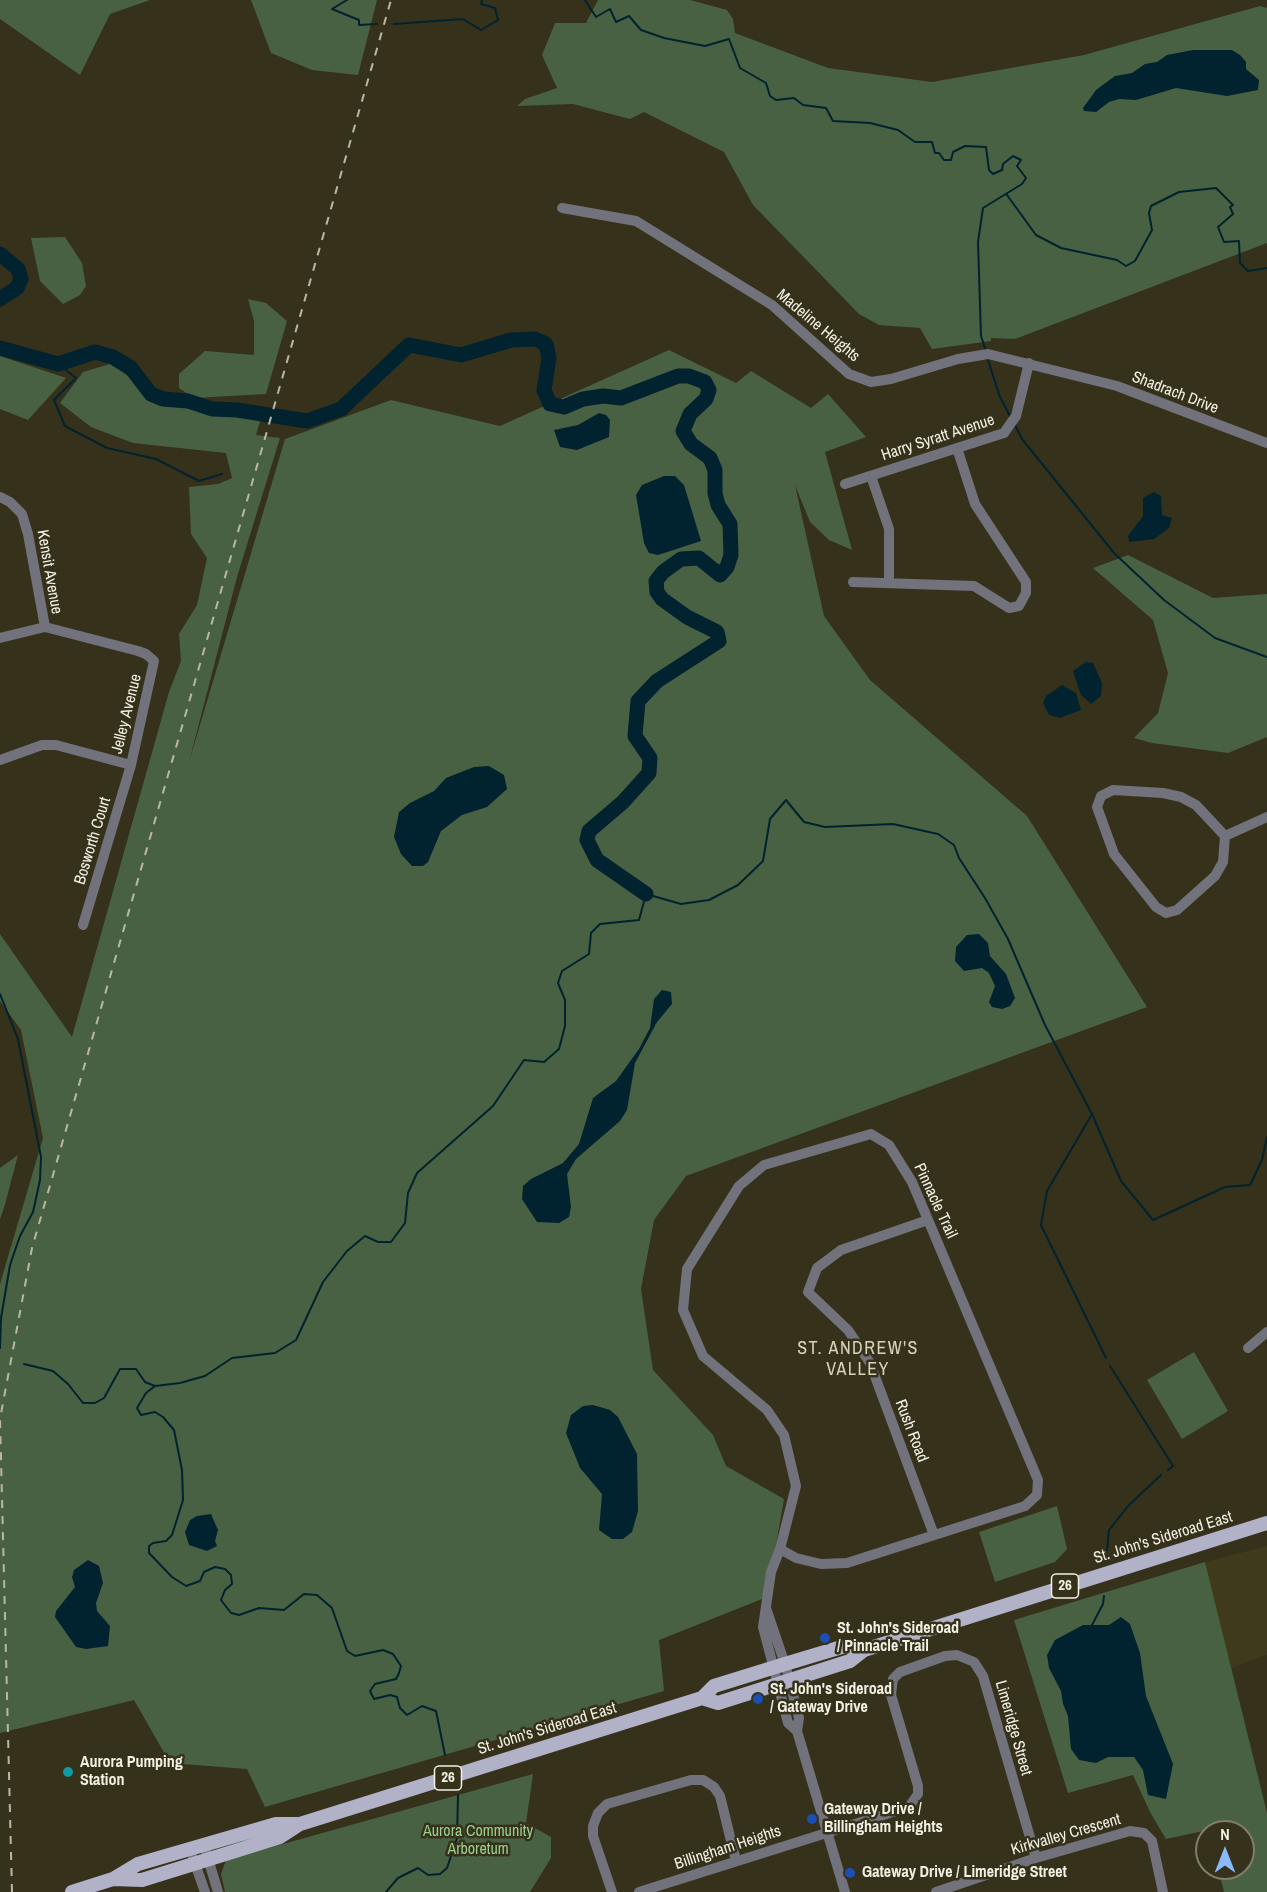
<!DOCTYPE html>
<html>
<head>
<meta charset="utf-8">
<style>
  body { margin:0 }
  #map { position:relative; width:1267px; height:1892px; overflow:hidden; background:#35311b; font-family:"Archivo Narrow",sans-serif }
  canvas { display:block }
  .north { position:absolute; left:1195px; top:1820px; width:60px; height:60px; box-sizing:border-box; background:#35311b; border:2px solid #817e6b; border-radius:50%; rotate:0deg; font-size:16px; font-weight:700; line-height:24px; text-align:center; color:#f3f1e3 }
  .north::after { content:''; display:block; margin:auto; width:21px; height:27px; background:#8cb9fc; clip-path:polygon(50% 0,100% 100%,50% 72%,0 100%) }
</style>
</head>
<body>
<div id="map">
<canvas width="1267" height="1892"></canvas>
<div class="north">N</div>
</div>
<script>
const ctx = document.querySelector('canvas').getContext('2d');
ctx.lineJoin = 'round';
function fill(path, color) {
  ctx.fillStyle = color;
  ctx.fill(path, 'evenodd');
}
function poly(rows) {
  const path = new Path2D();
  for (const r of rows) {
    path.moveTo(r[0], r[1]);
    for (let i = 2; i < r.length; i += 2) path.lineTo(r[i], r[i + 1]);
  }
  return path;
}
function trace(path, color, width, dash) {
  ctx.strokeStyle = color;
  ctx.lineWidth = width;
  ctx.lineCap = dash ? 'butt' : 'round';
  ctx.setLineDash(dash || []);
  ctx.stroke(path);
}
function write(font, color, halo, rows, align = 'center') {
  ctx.font = font + ' "Archivo Narrow",sans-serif';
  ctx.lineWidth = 5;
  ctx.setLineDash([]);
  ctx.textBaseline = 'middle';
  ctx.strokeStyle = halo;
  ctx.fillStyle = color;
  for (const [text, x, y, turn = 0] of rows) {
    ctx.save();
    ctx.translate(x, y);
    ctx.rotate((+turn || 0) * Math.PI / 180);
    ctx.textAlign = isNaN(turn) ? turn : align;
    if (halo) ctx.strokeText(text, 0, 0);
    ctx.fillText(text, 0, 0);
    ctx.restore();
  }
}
fill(poly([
  [1267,1546,1267,1655,1231,1668,1205,1562]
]), '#3f3a1c');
fill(poly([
  [0,0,150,0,110,14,80,75,0,19],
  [251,0,377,0,358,75,312,70,271,53],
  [598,0,690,0,727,10,733,19,735,33,828,68,932,82,1084,55,1260,6,1267,8,1267,243,1015,339,991,338,991,341,932,349,920,328,879,325,859,314,753,205,724,152,644,112,630,119,573,104,517,106,525,99,557,88,542,55,555,23,586,23],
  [65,237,82,263,86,286,80,295,63,304,40,281,31,238],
  [248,299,266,303,287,321,266,394,194,398,179,388,179,374,205,351,254,355,254,321],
  [669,350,736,383,751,371,811,408,828,394,866,437,825,452,852,550,829,540,810,522,795,485,824,616,870,680,1027,816,1147,1007,686,1176,654,1220,641,1289,653,1370,713,1435,726,1466,784,1499,767,1597,659,1640,664,1691,265,1807,247,1769,170,1763,134,1700,0,1733,0,1284,43,1138,21,1030,0,1001,0,934,72,1037,169,692,181,661,179,634,197,605,207,558,191,534,189,487,218,484,232,478,226,453,133,443,91,427,60,403,83,372,110,364,166,401,250,416,260,421,256,435,280,438,237,577,189,762,285,439,391,400,500,426],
  [0,356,66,378,28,420,0,409],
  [1128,555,1213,598,1267,594,1267,737,1228,753,1152,743,1134,738,1158,713,1168,673,1153,620,1093,568],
  [18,1155,4,1208,0,1219,0,1168],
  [1194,1352,1228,1411,1182,1439,1147,1380],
  [1057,1506,1067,1549,1055,1562,995,1582,979,1532],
  [1205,1562,1267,1813,1267,1892,1224,1892,1218,1868,1243,1868,1243,1832,1209,1832,1208,1830,1166,1839,1150,1812,1133,1775,1068,1793,1014,1620],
  [533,1774,526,1823,551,1837,551,1858,530,1892,225,1892,221,1874,226,1860]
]), '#496143');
fill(poly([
  [1193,50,1232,50,1240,55,1246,62,1246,69,1259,80,1258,90,1227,96,1176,88,1136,100,1119,99,1109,102,1096,112,1084,111,1083,108,1096,90,1115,76,1132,73,1145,64,1157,62,1167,55],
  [599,413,606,415,610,420,609,437,577,450,560,447,554,430,578,425],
  [664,476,675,476,684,485,701,541,658,555,649,553,644,543,636,495,642,485],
  [1154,492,1161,496,1162,515,1172,518,1169,528,1154,539,1129,542,1128,536,1143,516,1143,498],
  [1086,662,1093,663,1102,683,1101,696,1091,704,1081,695,1073,671],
  [1062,685,1076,693,1081,710,1060,718,1049,715,1043,703,1046,696],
  [489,766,504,775,507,789,487,807,462,815,441,831,428,862,423,866,412,866,401,854,394,837,399,812,410,803,434,791,446,778,474,767],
  [979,934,988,943,990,956,1006,974,1015,998,1010,1006,1002,1009,992,1007,989,1002,995,986,989,973,982,968,964,971,955,961,956,947,967,935],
  [662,990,671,992,672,1004,657,1022,635,1063,627,1110,620,1121,576,1159,567,1174,571,1207,569,1217,559,1223,537,1222,522,1199,523,1186,531,1179,563,1163,579,1144,593,1098,616,1081,639,1049,650,1028,654,999],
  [593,1405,610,1410,618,1417,637,1454,638,1511,632,1532,623,1539,612,1539,599,1530,602,1494,580,1468,566,1433,571,1415,583,1406],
  [211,1514,218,1530,215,1541,217,1546,207,1551,189,1545,185,1532,190,1520,197,1516],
  [88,1560,99,1566,103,1583,96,1603,97,1611,110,1626,108,1646,86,1649,76,1647,55,1617,56,1611,75,1587,72,1577,74,1570],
  [1121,1617,1130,1624,1140,1653,1146,1696,1173,1764,1166,1799,1148,1795,1143,1770,1134,1757,1108,1757,1096,1763,1079,1760,1071,1749,1068,1716,1063,1704,1061,1691,1049,1668,1047,1655,1055,1640,1083,1625,1109,1625]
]), '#00232f');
trace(poly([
  [347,0,332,9,359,20,359,25,377,24],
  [585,0,596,17,610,9,616,22,629,16,641,30,664,38,705,46,729,39,740,68,766,83,770,96,776,100,794,98,803,105,826,108,833,121,870,123,898,130,915,142,932,142,935,153,939,153,944,160,951,160,953,152,965,146,986,147,989,170,993,174,1002,170,1003,164,1013,156,1021,160,1017,166,1026,178,1022,184,983,208,978,242,981,336,986,351],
  [394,24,463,19,481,30,498,20,495,8,481,4,482,0],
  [1007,195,1036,235,1061,248,1117,260,1126,266,1135,261,1152,230,1149,213,1151,206,1179,192,1216,188,1233,205,1230,207,1233,214,1218,227,1224,242,1239,241,1240,263,1248,271,1267,268],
  [987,357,1000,397,1010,416],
  [58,364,76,378,54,400,65,426,107,448,156,459,199,481,222,474],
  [1014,423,1022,439,1114,553,1164,600,1215,638,1267,657],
  [0,994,18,1039,41,1157,40,1180,33,1212,20,1236,10,1265,1,1318,0,1348],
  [1092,1114,1121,1181,1153,1220,1225,1187,1250,1185,1262,1160,1267,1137],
  [24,1364,53,1371,68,1384,83,1403,95,1403,104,1398,120,1369,136,1369,145,1382,155,1386,180,1383,205,1376,232,1358,275,1353,296,1340,323,1282,347,1251,365,1236,378,1242,391,1242,405,1223,408,1193,417,1173,493,1106,524,1060,544,1062,559,1049,565,1026,565,1000,558,983,562,971,589,954,591,933,600,924,639,920,646,894,681,904,709,900,738,885,763,861,770,819,786,800,804,822,825,827,893,824,938,834,954,845,959,858,985,898,1008,939,1045,1025,1092,1114,1047,1191,1041,1225,1106,1358],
  [1110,1366,1173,1466,1168,1470],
  [155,1386,146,1393,137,1408,141,1415,155,1412,163,1417,174,1430,182,1470,183,1500,172,1535,166,1541,153,1543,149,1546,149,1553,172,1577,186,1586,200,1581,204,1572,215,1567,225,1569,231,1575,232,1584,225,1590,221,1600,231,1613,239,1615,259,1608,284,1610,304,1594,317,1595,332,1608,347,1651,355,1656,383,1650,393,1654,401,1666,399,1673,396,1679,375,1684,370,1691,374,1699,390,1695,397,1697,400,1708,407,1715,422,1706,436,1711,445,1755],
  [1107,1550,1109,1530,1129,1505,1161,1475],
  [1092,1625,1103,1604,1104,1596],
  [386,1892,398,1878,418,1868,428,1875,440,1874,447,1868,457,1838,458,1795]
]), '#00232f', 2);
trace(poly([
  [0,254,18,269,21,279,17,288,0,299],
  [0,348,58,364,95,352,113,357,131,368,151,394,163,399,188,401,212,409,237,410,307,421,341,409,409,345,461,355,511,340,535,339,546,344,549,358,544,390,550,404,564,407,583,399,603,396,621,398,678,376,689,376,705,382,709,390,706,399,690,414,683,431,691,444,710,458,715,470,715,493,718,505,730,524,731,555,727,567,720,575,699,558,681,559,663,572,656,581,657,592,662,599,687,617,717,632,719,641,657,681,638,701,635,736,650,758,649,773,623,802,589,831,587,840,597,860,646,894]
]), '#00232f', 15);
trace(poly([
  [562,208,636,221,772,305,849,374,871,382,891,379,958,359,988,354,1117,386,1267,443],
  [871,476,889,529,889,583],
  [845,484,1004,433,1016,416,1029,363],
  [0,497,10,502,22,514,28,534,45,627],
  [853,582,974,586,1009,608,1019,606,1026,593,1026,582,975,504,957,448],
  [0,638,45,627,138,651,146,654,154,661,131,765,83,925],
  [0,760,42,745,56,745,131,765],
  [1113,790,1163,793,1181,797,1196,805,1225,836,1223,862,1215,876,1177,910,1166,913,1156,907,1114,854,1097,807,1101,796,1113,790],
  [1225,836,1267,817],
  [871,1134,889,1145,912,1182,1038,1480,1037,1495,1025,1506,847,1563,821,1564,796,1558,780,1549,796,1486,784,1435,767,1410,703,1356,683,1310,687,1269,739,1186,764,1165,871,1134],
  [928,1220,841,1250,817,1268,808,1292,848,1330,870,1363,934,1535],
  [1248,1348,1267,1332],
  [780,1549,771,1572,763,1627,788,1723,797,1731],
  [766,1608,785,1664,799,1718,797,1731,845,1892],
  [204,1845,218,1892],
  [193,1858,205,1892],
  [612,1892,593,1836,593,1826,598,1813,607,1804,691,1780,703,1780,714,1787,720,1796,736,1861],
  [639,1892,909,1807,918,1794,918,1786,891,1695,893,1679,900,1672,945,1656,957,1655,974,1662,983,1676,1036,1858],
  [936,1892,1036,1858,1130,1831,1144,1833,1152,1841,1163,1892]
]), '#71727c', 10);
trace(poly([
  [702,1698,718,1703,850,1661,864,1650,1267,1523],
  [113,1879,142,1880,280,1837,300,1824,702,1698,714,1686,785,1664,845,1646,864,1650],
  [72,1892,113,1879,138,1864,276,1824,300,1824]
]), '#b1b2c8', 14);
trace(poly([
  [12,1892,0,1419,32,1248,391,0]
]), '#b9b7a6', 2, [8, 8]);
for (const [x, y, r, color] of [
  [825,1638,6,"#1a4fb4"],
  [758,1699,6,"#1a4fb4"],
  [68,1772,6,"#0f9aa8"],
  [812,1819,6,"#1a4fb4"],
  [850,1873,6,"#1a4fb4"]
]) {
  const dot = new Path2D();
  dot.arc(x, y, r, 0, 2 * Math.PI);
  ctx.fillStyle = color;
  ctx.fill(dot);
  trace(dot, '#35311b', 2);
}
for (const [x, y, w] of [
  [1065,1586,27],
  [448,1778,27]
]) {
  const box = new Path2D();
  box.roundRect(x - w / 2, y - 12, w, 24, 4.5);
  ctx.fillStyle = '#35311b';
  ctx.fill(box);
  trace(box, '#f3f1e3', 1.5);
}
write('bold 15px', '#f3f1e3', null, [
  ["26",1065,1586],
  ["26",448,1778]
]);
write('16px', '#f3f1e3', '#35311b', [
  ["Madeline Heights",818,326,40],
  ["Shadrach Drive",1175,393,21],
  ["Harry Syratt Avenue",938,438,-18],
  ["Kensit Avenue",49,572,80],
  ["Jelley Avenue",127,714,-76],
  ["Bosworth Court",93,841,-73],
  ["Pinnacle Trail",935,1201,65],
  ["Rush Road",911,1431,69],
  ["St. John's Sideroad East",1163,1538,-17],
  ["Limeridge Street",1013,1728,74],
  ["St. John's Sideroad East",547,1729,-17],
  ["Kirkvalley Crescent",1066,1835,-16],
  ["Billingham Heights",728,1848,-18]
]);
write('bold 16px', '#f3f1e3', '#35311b', [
  ["St. John's Sideroad",837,1629],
  ["/ Pinnacle Trail",837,1647],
  ["St. John's Sideroad",770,1690],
  ["/ Gateway Drive",770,1708],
  ["Aurora Pumping",80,1763],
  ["Station",80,1781],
  ["Gateway Drive /",824,1810],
  ["Billingham Heights",824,1828],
  ["Gateway Drive / Limeridge Street",862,1873]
], 'left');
write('16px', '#9ad08e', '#35311b', [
  ["Aurora Community",478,1832],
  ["Arboretum",478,1850]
]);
ctx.letterSpacing = '1.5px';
write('18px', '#d7d3b7', '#35311b', [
  ["ST. ANDREW'S",858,1349],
  ["VALLEY",858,1370]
]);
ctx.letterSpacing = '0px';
</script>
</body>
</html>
